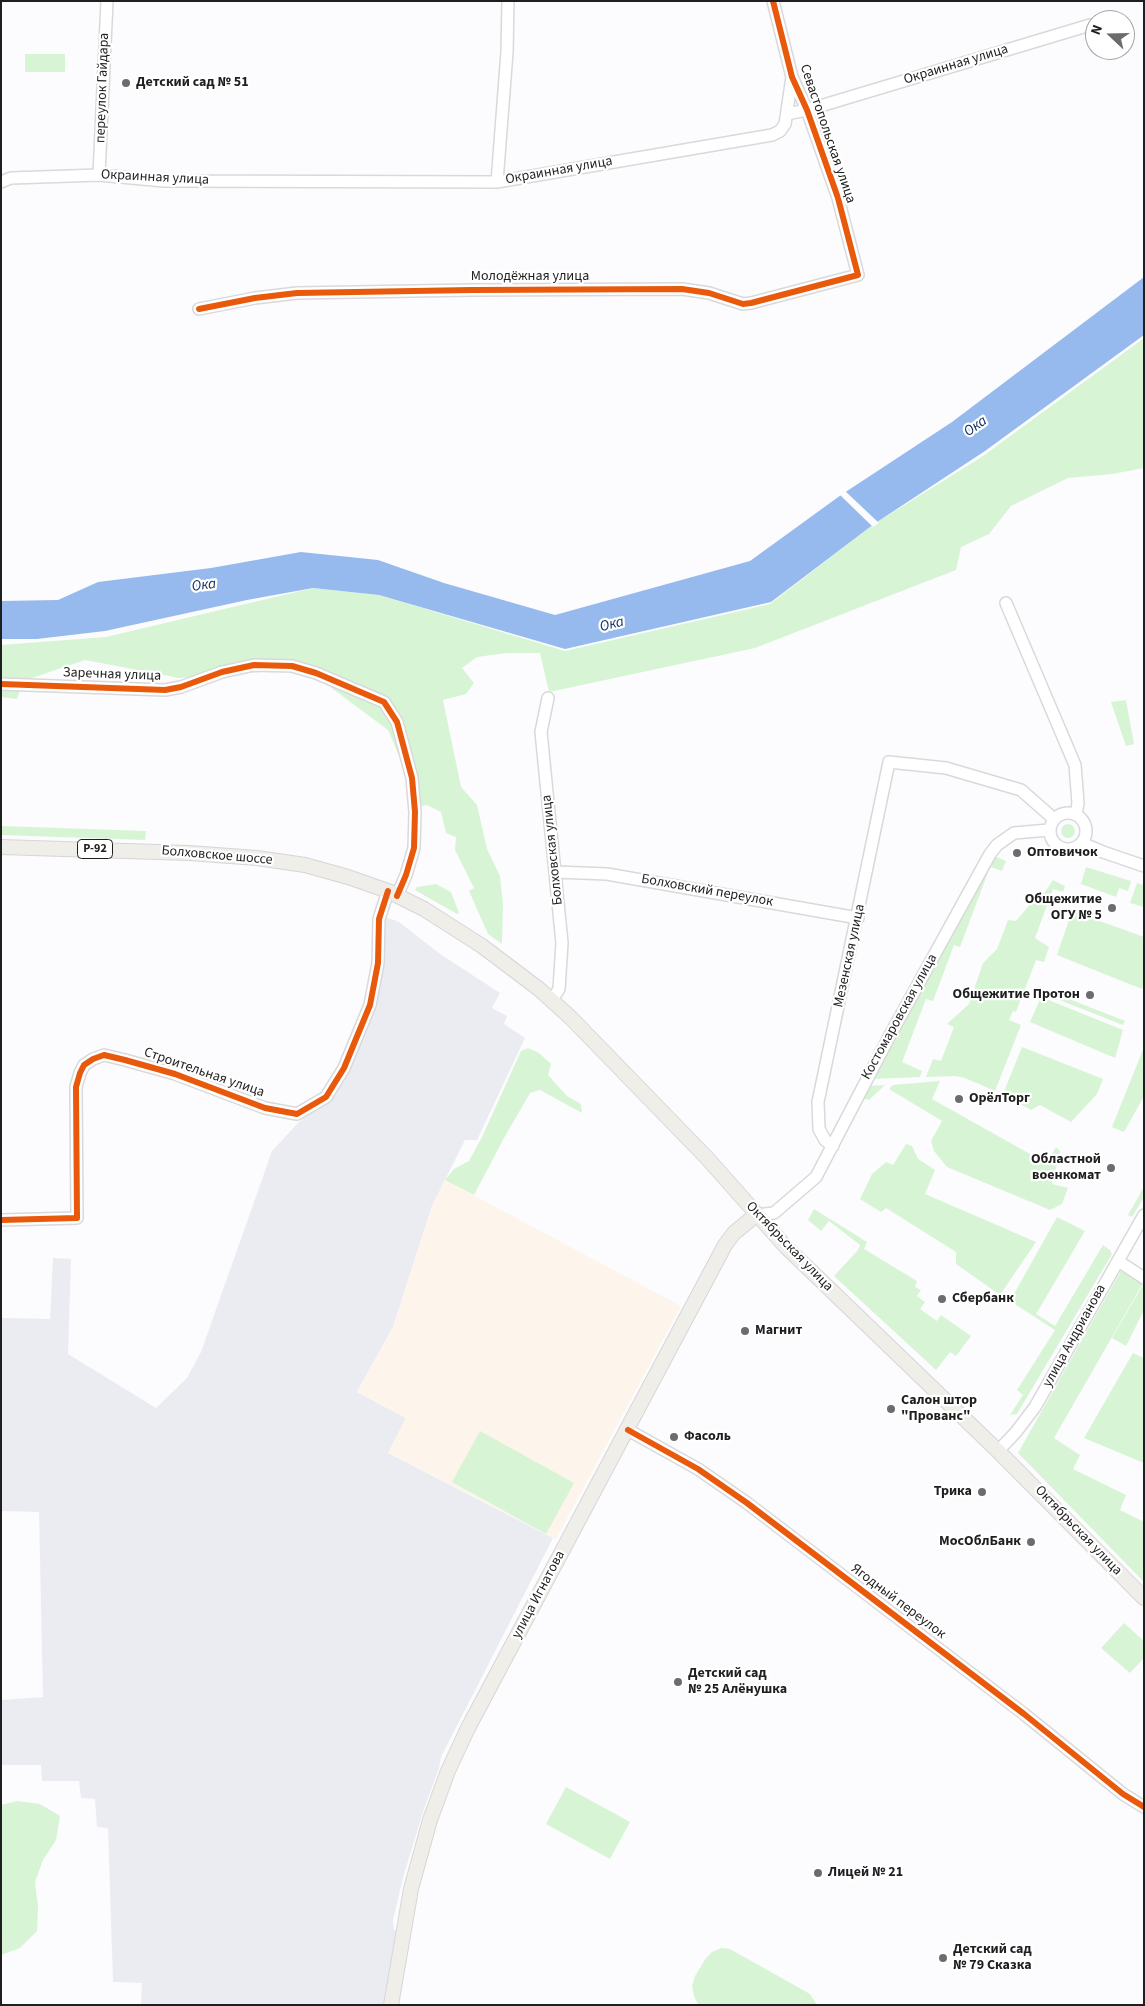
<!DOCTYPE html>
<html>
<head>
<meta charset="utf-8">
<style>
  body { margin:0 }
  #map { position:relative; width:1145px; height:2006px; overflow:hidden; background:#fcfcfe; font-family:"Source Sans 3",sans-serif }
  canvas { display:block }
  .frame { position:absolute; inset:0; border:2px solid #1f1f20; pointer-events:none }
  .north { position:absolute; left:1085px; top:10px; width:50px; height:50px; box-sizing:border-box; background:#fff; border:1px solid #a5a5a6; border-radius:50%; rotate:291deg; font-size:14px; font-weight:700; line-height:20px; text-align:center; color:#1f1f20 }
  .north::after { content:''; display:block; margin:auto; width:18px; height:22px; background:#6c6c6e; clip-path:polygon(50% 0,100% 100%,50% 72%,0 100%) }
</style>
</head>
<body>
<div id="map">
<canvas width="1145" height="2006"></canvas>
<div class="frame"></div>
<div class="north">N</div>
</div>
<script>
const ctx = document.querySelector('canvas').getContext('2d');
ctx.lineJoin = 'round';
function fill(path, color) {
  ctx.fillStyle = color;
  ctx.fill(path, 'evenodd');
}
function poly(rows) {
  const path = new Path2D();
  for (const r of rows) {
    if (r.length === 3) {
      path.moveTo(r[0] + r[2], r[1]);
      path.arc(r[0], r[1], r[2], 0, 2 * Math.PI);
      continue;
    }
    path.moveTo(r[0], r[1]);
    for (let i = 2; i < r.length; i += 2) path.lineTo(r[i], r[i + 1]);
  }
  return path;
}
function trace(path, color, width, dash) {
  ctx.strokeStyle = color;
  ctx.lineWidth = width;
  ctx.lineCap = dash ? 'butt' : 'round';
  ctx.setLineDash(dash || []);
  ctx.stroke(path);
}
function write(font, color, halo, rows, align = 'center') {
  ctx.font = font + ' "Source Sans 3",sans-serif';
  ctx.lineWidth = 4.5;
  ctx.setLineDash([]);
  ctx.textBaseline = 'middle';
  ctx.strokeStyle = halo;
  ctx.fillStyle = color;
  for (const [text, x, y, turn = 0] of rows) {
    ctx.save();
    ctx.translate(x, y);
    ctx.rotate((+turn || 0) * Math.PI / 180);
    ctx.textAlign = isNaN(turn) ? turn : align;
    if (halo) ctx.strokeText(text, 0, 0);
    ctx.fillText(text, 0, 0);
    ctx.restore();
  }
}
fill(poly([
  [386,917,399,922,440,954,500,993,492,1008,507,1016,504,1024,525,1038,477,1140,465,1140,432,1206,393,1327,357,1392,406,1418,388,1453,553,1538,441,1757,439,1768,424,1809,404,1874,393,1920,394,1930,397,1930,383,2005,141,2005,142,1983,113,1982,108,1828,97,1827,95,1799,81,1798,79,1781,42,1781,41,1765,1,1765,1,1700,43,1697,39,1512,1,1511,1,1318,50,1319,53,1258,71,1259,68,1354,156,1408,187,1378,201,1352,272,1151,298,1123,330,1097,383,955]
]), '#ebebf2');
fill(poly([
  [445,1180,681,1306,556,1539,388,1453,406,1418,357,1392,393,1327,432,1206]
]), '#fdf5eb');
fill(poly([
  [25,54,65,54,65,72,25,72],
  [1144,338,1144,468,1112,474,1068,478,1011,506,989,534,961,547,956,570,755,648,549,692,540,653,506,653,477,657,462,668,474,683,466,694,443,700,461,787,477,805,487,849,500,876,503,905,502,944,488,934,469,891,474,888,455,850,456,837,446,833,441,812,427,805,418,807,416,796,388,730,306,669,179,678,85,660,23,681,17,699,1,697,1,645,106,637,313,588,379,595,565,651,770,604,874,524,983,456],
  [1126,700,1134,744,1126,746,1111,702],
  [1068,831,7],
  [1,826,146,831,145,840,1,835],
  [994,856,1006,861,1002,871,991,867,989,870,960,947,954,945,933,1001,926,999,902,1062,922,1071,920,1077,872,1079],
  [1086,867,1131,881,1128,891,1119,888,1116,897,1081,884],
  [1053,880,1065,886,1063,892,1053,889,1035,938,1049,947,1044,962,1036,960,1016,1012,1013,1011,1009,1020,1021,1025,995,1091,965,1078,955,1076,926,1077,933,1059,941,1061,954,1027,947,1024,969,1004,983,963,997,949,1008,920,1016,921,1032,902,1045,892],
  [1137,883,1144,885,1144,907,1130,903],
  [436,884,451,892,459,913,457,914,415,890,417,887],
  [1072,911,1144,937,1144,984,1142,989,1057,955],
  [1046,990,1125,1021,1123,1025,1044,994],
  [1041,997,1123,1030,1115,1058,1030,1022],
  [1022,1047,1103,1079,1097,1094,1071,1122,1040,1105,1031,1110,1003,1094],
  [1144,1047,1144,1096,1124,1132,1112,1127],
  [528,1048,539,1053,551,1064,548,1075,567,1096,581,1104,582,1113,540,1090,530,1093,504,1138,474,1195,445,1180,454,1169,469,1161,482,1137,521,1051],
  [940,1081,932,1099,1046,1163,1056,1147,1060,1151,1052,1184,1068,1188,1062,1204,1050,1210,947,1167,934,1151,931,1141,942,1121,889,1089,893,1085],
  [885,1085,869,1100,863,1098,869,1086],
  [906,1144,912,1146,918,1159,935,1170,925,1194,1036,1242,1000,1295,956,1264,956,1252,886,1208,881,1212,860,1199,872,1174,886,1162,893,1165],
  [1144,1187,1144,1197,1132,1217,1128,1215],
  [814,1209,867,1242,864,1249,917,1281,915,1287,921,1290,917,1296,925,1302,920,1309,937,1321,941,1315,971,1336,956,1356,950,1352,936,1370,834,1276,858,1250,860,1245,829,1221,821,1231,808,1220],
  [1057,1217,1085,1231,1036,1314,1055,1326,1103,1245,1110,1250,1112,1254,1017,1414,1010,1415,1023,1395,1017,1390,1055,1330,1010,1301],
  [1122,1269,1143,1283,1054,1438,1080,1455,1073,1469,1126,1495,1120,1510,1144,1522,1144,1582,1018,1453],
  [1144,1283,1144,1310,1126,1346,1112,1338],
  [1133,1353,1144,1358,1144,1463,1084,1438],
  [480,1431,574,1483,546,1534,452,1482],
  [1124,1623,1144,1641,1144,1658,1130,1673,1101,1648],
  [566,1787,630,1822,610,1859,546,1824],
  [17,1801,40,1804,60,1816,56,1840,43,1860,35,1882,38,1906,37,1931,20,1948,1,1955,1,1805],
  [721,1948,730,1949,810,1994,817,2005,698,2005,694,1996,692,1986,695,1976,706,1958,712,1952]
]), '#d7f4d5');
fill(poly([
  [1144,277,1144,335,985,451,874,524,771,602,565,649,379,595,313,588,247,600,105,631,37,639,1,639,1,601,58,600,98,582,211,568,301,552,378,560,444,583,555,615,750,561,841,495,952,422]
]), '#96baee');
fill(poly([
  [844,490,879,523,873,527,839,494]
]), '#fcfcfe');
const minor = poly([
  [787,114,807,110,1090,25],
  [99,175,107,1],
  [1,182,11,178,99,175,164,181,497,182,772,135,780,131,785,124,792,77],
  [497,182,507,52,508,1],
  [199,309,255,298,297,293,472,290,682,289,709,293,743,304,751,303,858,275,838,198,807,110,792,77,773,1],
  [1006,603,1075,765,1078,803,1076,815],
  [1,684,165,690,181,687,222,672,254,665,292,666,316,673,384,702,397,722,412,778,415,812,414,848,406,875,397,896],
  [548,698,541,732,562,943,559,989,552,1000],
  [1068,831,18],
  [1082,843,1103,852,1144,866],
  [556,872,607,874,858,918],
  [833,1146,825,1140,819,1129,818,1102,889,762,946,768,1021,790,1054,819],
  [756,1215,774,1213,816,1177,888,1039,990,854,997,845,1014,833,1049,830],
  [1,1220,77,1218,76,1087,80,1073,84,1065,93,1059,104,1055,125,1060,175,1074,265,1108,297,1114,326,1097,344,1068,370,1005,378,963,379,919,388,891],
  [1118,1261,1144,1278],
  [628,1430,698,1469,747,1503,1024,1714,1123,1794,1144,1807],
  [998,1451,1016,1432,1035,1407,1144,1215]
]);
const major = poly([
  [1,847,189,853,257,858,305,865,348,877,388,891,424,909,482,946,539,989,571,1018,707,1158,786,1247,998,1451,1144,1598],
  [391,2005,411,1889,430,1820,448,1771,468,1728,725,1245,734,1233,756,1215]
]);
trace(minor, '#d9d9db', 14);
trace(major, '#d6d6d7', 16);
trace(minor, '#fff', 11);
trace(major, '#f0eee9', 14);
trace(poly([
  [199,309,255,298,297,293,472,290,682,289,709,293,743,304,751,303,858,275,838,198,807,110,792,77,773,1],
  [1,684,165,690,181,687,222,672,254,665,292,666,316,673,384,702,397,722,412,778,415,812,414,848,406,875,397,896],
  [1,1220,77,1218,76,1087,80,1073,84,1065,93,1059,104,1055,125,1060,175,1074,265,1108,297,1114,326,1097,344,1068,370,1005,378,963,379,919,388,891],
  [628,1430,698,1469,747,1503,1024,1714,1123,1794,1144,1807]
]), '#e8590c', 6);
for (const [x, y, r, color] of [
  [126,83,5,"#6c6c6e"],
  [1017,853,5,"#6c6c6e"],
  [1112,908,5,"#6c6c6e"],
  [1090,995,5,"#6c6c6e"],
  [959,1099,5,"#6c6c6e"],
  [1111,1168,5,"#6c6c6e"],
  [942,1299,5,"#6c6c6e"],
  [745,1331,5,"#6c6c6e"],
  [891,1409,5,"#6c6c6e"],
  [674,1437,5,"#6c6c6e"],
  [982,1492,5,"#6c6c6e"],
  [1031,1542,5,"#6c6c6e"],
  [678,1682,5,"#6c6c6e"],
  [818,1873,5,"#6c6c6e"],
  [943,1958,5,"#6c6c6e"]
]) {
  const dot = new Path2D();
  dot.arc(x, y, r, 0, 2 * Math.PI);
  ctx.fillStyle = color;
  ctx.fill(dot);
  trace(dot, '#fff', 2);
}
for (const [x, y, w] of [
  [95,849,35]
]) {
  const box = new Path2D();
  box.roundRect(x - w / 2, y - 9.5, w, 19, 4);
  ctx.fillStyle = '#fff';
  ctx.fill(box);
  trace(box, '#1f1f20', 1);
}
write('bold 12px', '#1f1f20', null, [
  ["Р-92",95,849]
]);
write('14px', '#1f1f20', '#fff', [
  ["Окраинная улица",956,65,-17],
  ["переулок Гайдара",103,88,-88],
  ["Севастопольская улица",827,134,71],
  ["Окраинная улица",559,171,-10],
  ["Окраинная улица",155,178,3],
  ["Молодёжная улица",530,277],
  ["Заречная улица",112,675,2],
  ["Болховская улица",553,850,-96],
  ["Болховское шоссе",217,856,5],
  ["Болховский переулок",707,891,10],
  ["Мезенская улица",850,956,-78],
  ["Костомаровская улица",900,1017,-61],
  ["Строительная улица",204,1073,19],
  ["Октябрьская улица",789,1247,46],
  ["улица Андрианова",1075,1336,-61],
  ["Октябрьская улица",1078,1531,46],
  ["улица Игнатова",539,1595,-62],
  ["Ягодный переулок",898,1602,37]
]);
write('bold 14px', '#1f1f20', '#fff', [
  ["Детский сад № 51",136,83],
  ["Оптовичок",1027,853],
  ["Общежитие",1102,900,"right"],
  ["ОГУ № 5",1102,916,"right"],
  ["Общежитие Протон",1080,995,"right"],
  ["ОрёлТорг",969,1099],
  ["Областной",1101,1160,"right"],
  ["военкомат",1101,1176,"right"],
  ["Сбербанк",952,1299],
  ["Магнит",755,1331],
  ["Салон штор",901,1401],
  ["\"Прованс\"",901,1417],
  ["Фасоль",684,1437],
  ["Трика",972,1492,"right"],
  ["МосОблБанк",1021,1542,"right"],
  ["Детский сад",688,1674],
  ["№ 25 Алёнушка",688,1690],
  ["Лицей № 21",828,1873],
  ["Детский сад",953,1950],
  ["№ 79 Сказка",953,1966]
], 'left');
write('italic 15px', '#0c2c5a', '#fff', [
  ["Ока",976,427,-36],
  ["Ока",204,586,-7],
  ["Ока",612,625,-14]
]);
</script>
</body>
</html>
